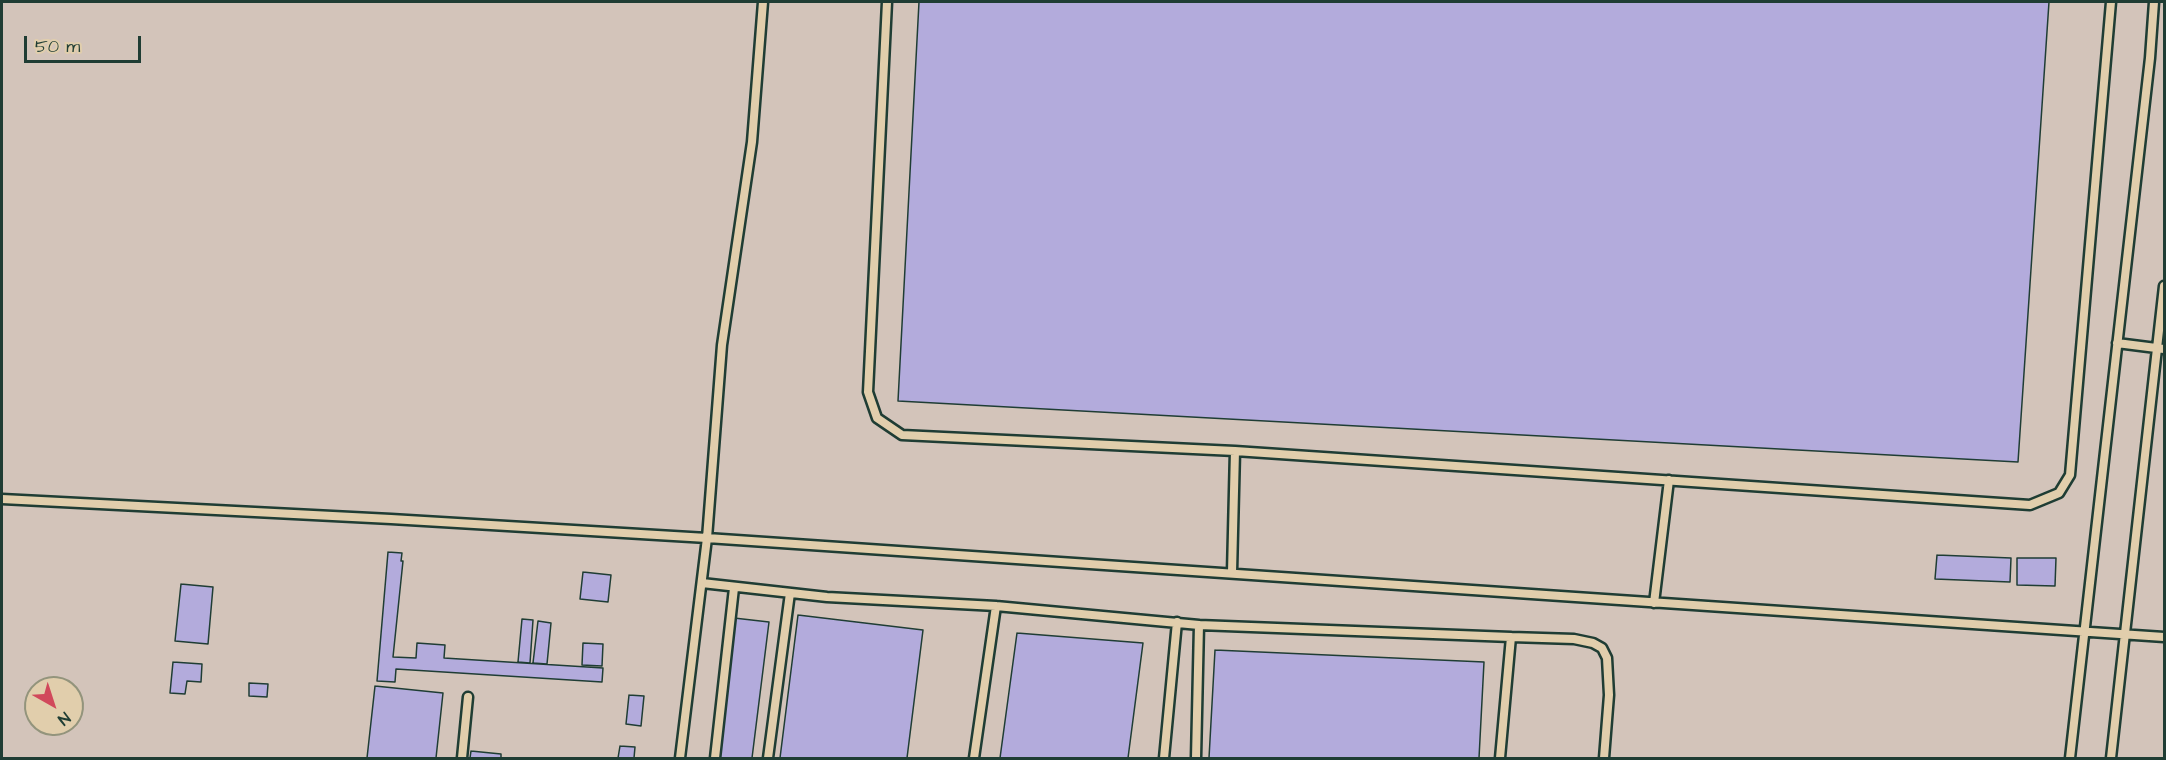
<!DOCTYPE html>
<html>
<head>
<meta charset="utf-8">
<style>
  body { margin:0 }
  #map { position:relative; width:2166px; height:760px; overflow:hidden; background:#e1ceac; font-family:"Architects Daughter",sans-serif }
  canvas { display:block }
  .frame { position:absolute; inset:0; border:3px solid #1f3d34; pointer-events:none }
  .north { position:absolute; left:24px; top:676px; width:60px; height:60px; box-sizing:border-box; background:#e1ceac; border:2px solid #93947c; border-radius:50%; rotate:141deg; font-size:16px; font-weight:700; line-height:24px; text-align:center; color:#1f3d34 }
  .north::after { content:''; display:block; margin:auto; width:21px; height:27px; background:#d1495b; clip-path:polygon(50% 0,100% 100%,50% 72%,0 100%) }
  .scale { position:absolute; left:24px; top:36px; width:117px; height:27px; box-sizing:border-box; border:3px solid #1f3d34; border-top:0; padding-left:8px; font-size:18px; line-height:21px; white-space:nowrap; color:#1f3d34; -webkit-text-stroke:4px #e1ceac; paint-order:stroke }
</style>
</head>
<body>
<div id="map">
<canvas width="2166" height="760"></canvas>
<div class="frame"></div>
<div class="north">N</div>
<div class="scale">50 m</div>
</div>
<script>
const ctx = document.querySelector('canvas').getContext('2d');
ctx.lineJoin = 'round';
function fill(path, color) {
  ctx.fillStyle = color;
  ctx.fill(path, 'evenodd');
}
function poly(rows) {
  const path = new Path2D();
  for (const r of rows) {
    path.moveTo(r[0], r[1]);
    for (let i = 2; i < r.length; i += 2) path.lineTo(r[i], r[i + 1]);
  }
  return path;
}
function trace(path, color, width, dash) {
  ctx.strokeStyle = color;
  ctx.lineWidth = width;
  ctx.lineCap = dash ? 'butt' : 'round';
  ctx.setLineDash(dash || []);
  ctx.stroke(path);
}
fill(poly([
  [2,2,2164,2,2164,758,2,758],
  [36,688,72,688,72,724,36,724]
]), '#d3c4ba');
const building = poly([
  [919,2,2049,2,2018,462,898,401,919,2],
  [388,552,402,553,401,561,403,561,393,657,416,658,417,643,445,645,444,658,603,668,602,682,396,669,395,682,377,681,388,552],
  [1937,555,2011,558,2010,582,1935,579,1937,555],
  [2017,558,2056,558,2055,586,2017,585,2017,558],
  [583,572,611,575,608,602,580,599,583,572],
  [181,584,213,587,208,644,175,641,181,584],
  [798,615,923,630,907,758,780,758,798,615],
  [734,618,769,622,752,758,716,758,734,618],
  [522,619,533,620,530,663,518,662,522,619],
  [538,621,551,623,547,664,533,663,538,621],
  [1017,633,1143,643,1128,758,1000,758,1017,633],
  [583,643,603,644,602,666,582,665,583,643],
  [1215,650,1484,662,1479,758,1209,758,1215,650],
  [173,662,202,664,201,682,187,681,185,694,170,693,173,662],
  [249,683,268,684,267,697,249,696,249,683],
  [375,686,443,693,436,758,367,758,375,686],
  [629,695,644,696,641,726,626,724,629,695],
  [620,746,635,747,634,758,618,758,620,746],
  [471,751,501,754,501,758,470,758,471,751]
]);
fill(building, '#b3abdc');
trace(building, '#1f3d34', 1.5);
const service = poly([
  [887,2,868,392,877,418,902,435,1235,451,1232,572],
  [2117,343,2164,349],
  [1235,451,2030,505,2059,493,2070,475,2111,2],
  [2,499,391,519,707,538,2164,637],
  [702,583,827,597,996,606,1199,625],
  [1654,603,1669,480],
  [1511,637,1574,639,1593,643,1602,648,1607,658,1609,695,1604,758],
  [462,758,468,697],
  [680,758,707,538,722,345,752,142,763,2],
  [715,758,734,588],
  [768,758,790,593],
  [974,758,996,606],
  [1164,758,1177,622],
  [1196,758,1199,625,1511,637,1500,758],
  [2070,758,2150,58,2154,2],
  [2111,758,2164,286]
]);
trace(service, '#1f3d34', 13);
trace(service, '#e1ceac', 8);
</script>
</body>
</html>
